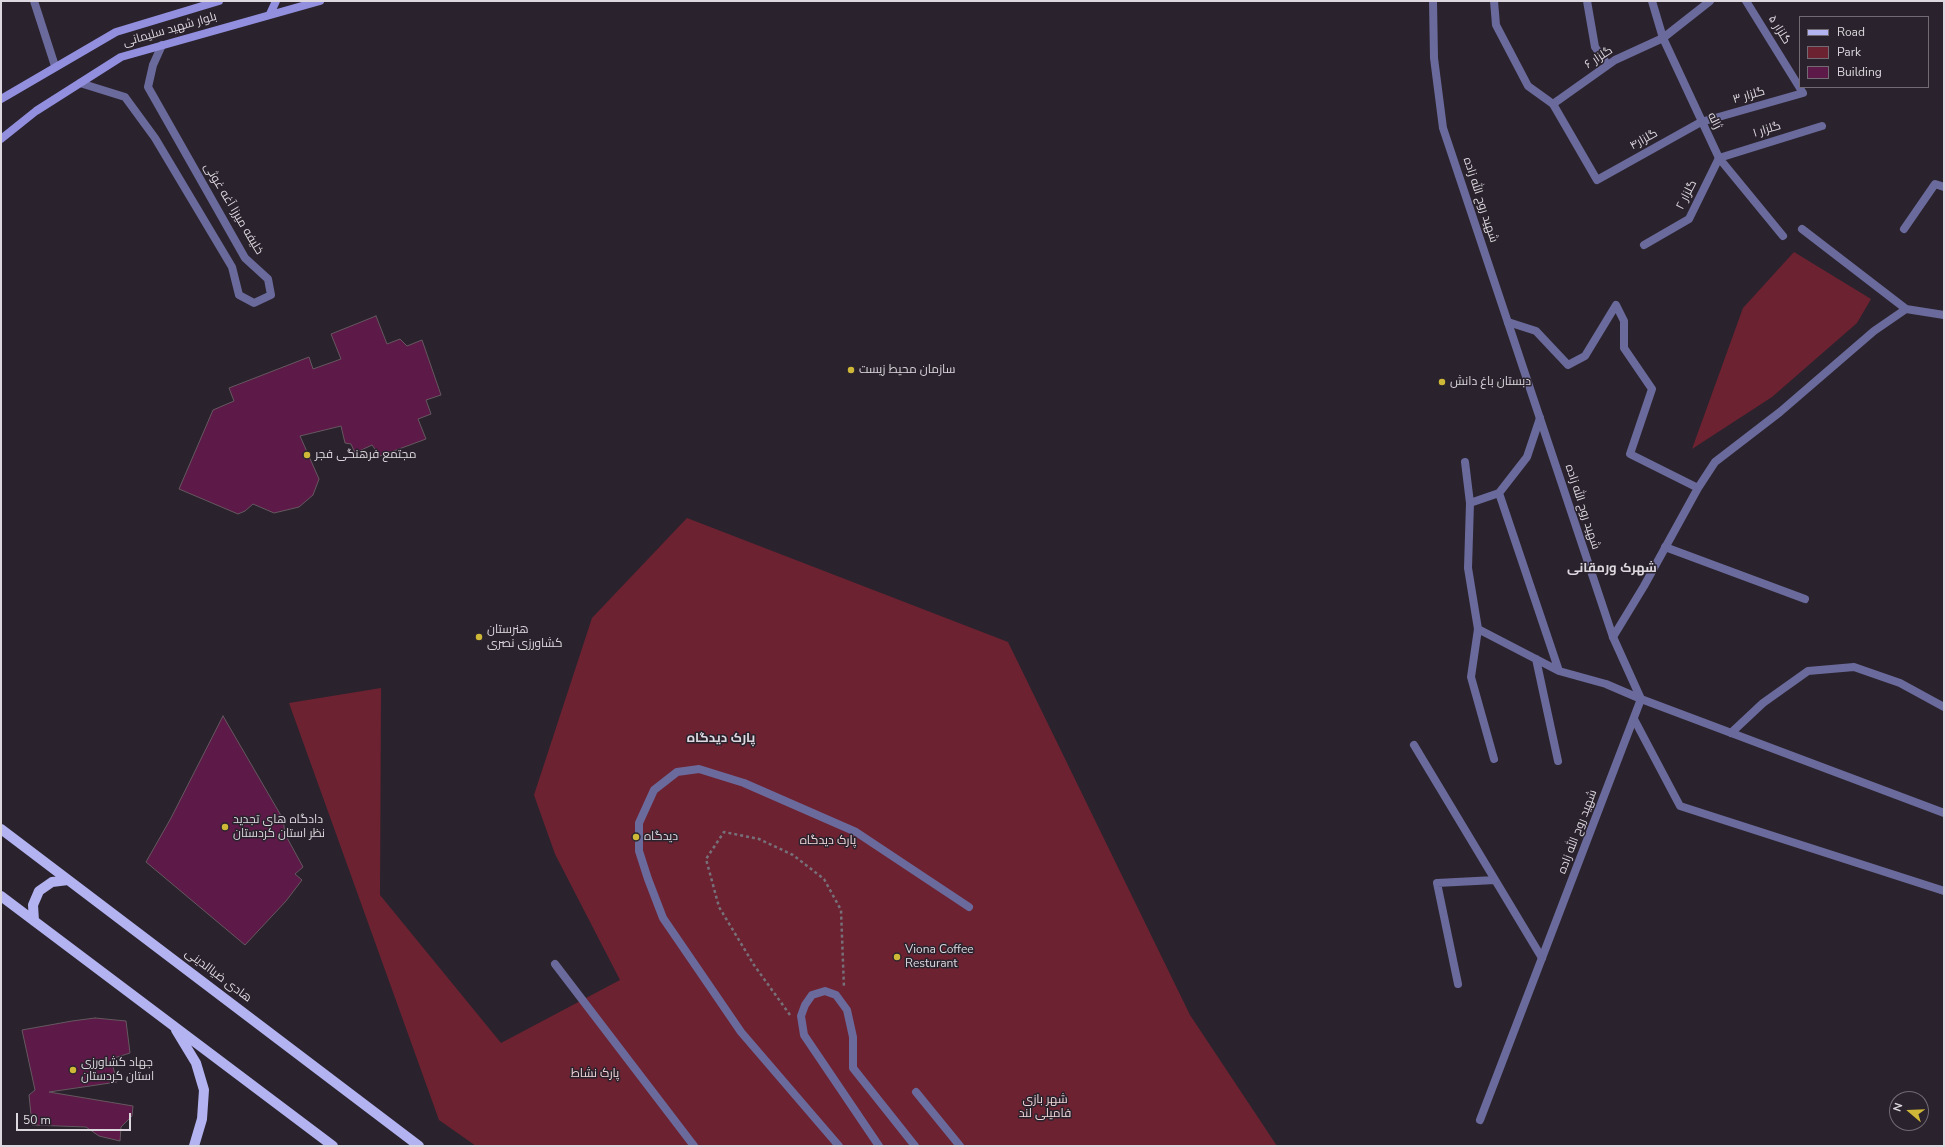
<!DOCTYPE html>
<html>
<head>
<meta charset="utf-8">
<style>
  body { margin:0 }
  #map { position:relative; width:1945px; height:1147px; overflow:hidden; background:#2a232d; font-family:"Nunito Sans",sans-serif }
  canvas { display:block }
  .frame { position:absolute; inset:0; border:2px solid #ddd8df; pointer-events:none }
  .legend { position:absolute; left:1799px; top:16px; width:130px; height:72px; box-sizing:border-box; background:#2a232d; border:1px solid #726b74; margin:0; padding:5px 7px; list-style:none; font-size:12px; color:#ddd8df }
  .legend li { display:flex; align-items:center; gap:8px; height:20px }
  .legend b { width:20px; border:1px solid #726b74 }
  .north { position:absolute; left:1889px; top:1091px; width:40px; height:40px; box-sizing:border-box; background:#2a232d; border:1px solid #726b74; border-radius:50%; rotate:289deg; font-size:11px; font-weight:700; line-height:16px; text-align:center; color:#ddd8df }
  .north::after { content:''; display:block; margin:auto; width:14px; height:18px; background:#cfb837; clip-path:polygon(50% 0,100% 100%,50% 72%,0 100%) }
  .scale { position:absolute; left:16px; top:1113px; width:115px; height:18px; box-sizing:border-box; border:2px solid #ddd8df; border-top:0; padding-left:5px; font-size:12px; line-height:14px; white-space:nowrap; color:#ddd8df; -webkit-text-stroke:3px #2a232d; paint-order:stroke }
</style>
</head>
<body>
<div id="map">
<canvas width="1945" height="1147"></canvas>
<div class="frame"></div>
<ul class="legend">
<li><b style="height:5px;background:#b3b3f1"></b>Road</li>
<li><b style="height:11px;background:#6d2231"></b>Park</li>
<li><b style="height:11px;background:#5d1948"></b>Building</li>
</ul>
<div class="north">N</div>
<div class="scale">50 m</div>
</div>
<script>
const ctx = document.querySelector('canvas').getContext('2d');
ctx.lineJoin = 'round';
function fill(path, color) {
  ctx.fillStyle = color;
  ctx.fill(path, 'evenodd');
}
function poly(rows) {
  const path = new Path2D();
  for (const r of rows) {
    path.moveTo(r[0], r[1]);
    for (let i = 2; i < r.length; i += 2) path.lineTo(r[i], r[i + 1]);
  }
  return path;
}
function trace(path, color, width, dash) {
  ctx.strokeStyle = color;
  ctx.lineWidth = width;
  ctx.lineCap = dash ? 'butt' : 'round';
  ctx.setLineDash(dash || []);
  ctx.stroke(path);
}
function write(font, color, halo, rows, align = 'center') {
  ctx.font = font + ' "Nunito Sans",Cairo,sans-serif';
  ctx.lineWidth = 3;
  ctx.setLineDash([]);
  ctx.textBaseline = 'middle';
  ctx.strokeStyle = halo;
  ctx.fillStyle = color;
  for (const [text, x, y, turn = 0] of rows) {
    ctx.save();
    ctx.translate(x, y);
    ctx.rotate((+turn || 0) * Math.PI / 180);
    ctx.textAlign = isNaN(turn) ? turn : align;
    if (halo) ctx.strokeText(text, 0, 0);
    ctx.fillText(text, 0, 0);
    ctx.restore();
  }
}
fill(poly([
  [1794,252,1871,299,1857,323,1772,397,1692,449,1743,308],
  [687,518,1008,642,1190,1015,1277,1146,476,1146,439,1120,289,703,381,688,380,895,501,1043,620,980,555,854,534,795,592,618]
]), '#6d2231');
const building = poly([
  [376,316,387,344,400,339,407,346,422,340,441,395,426,400,431,414,418,419,426,439,380,456,372,445,355,453,351,444,345,443,341,426,300,436,319,479,313,495,299,507,274,513,253,504,245,511,238,514,179,489,213,410,234,401,229,388,309,357,313,369,341,359,331,334,376,316],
  [223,716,283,819,285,834,303,867,295,874,302,880,286,901,245,945,146,862,171,818,223,716],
  [95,1018,126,1021,130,1053,111,1059,117,1082,49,1092,133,1106,132,1116,121,1127,120,1141,99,1136,86,1127,32,1125,29,1095,35,1090,22,1030,72,1021,95,1018]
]);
fill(building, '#5d1948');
trace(building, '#65585f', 1);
trace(poly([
  [790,1015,754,965,719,907,706,859,724,832,759,839,793,855,824,879,841,910,844,988]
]), '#767079', 2.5, [3, 3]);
trace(poly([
  [1587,1,1595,47,1608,65],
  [80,83,125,97,155,138,232,267,239,295,254,303,271,295,268,279,245,258,148,87,153,65,162,45],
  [1553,104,1615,60,1663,38],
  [1802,229,1906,309],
  [1904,229,1935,184,1944,187],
  [1644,245,1689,219,1719,158],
  [1508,322,1536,331,1568,365,1585,356,1616,305,1624,321,1624,348,1652,389,1630,454,1698,488],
  [1465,462,1470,503,1468,568,1478,629,1471,677,1494,759],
  [1499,493,1559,671],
  [1470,503,1499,493,1527,457,1540,418],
  [1478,629,1559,671,1606,684,1641,699,1944,813],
  [1613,637,1644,586,1698,488,1715,462,1780,412,1874,331,1906,309,1944,315],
  [1536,659,1558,761],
  [1634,719,1680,806,1944,891],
  [1731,733,1763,703,1808,671,1854,667,1900,683,1944,707],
  [1414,745,1542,958],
  [555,964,694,1146],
  [1458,984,1437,883,1495,880],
  [916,1092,960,1146],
  [839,1146,741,1032,663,918,648,879,639,851,639,823,654,790,677,772,699,769,744,783,856,832,969,907],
  [879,1146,804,1035,801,1016,805,1005,812,995,825,991,836,995,847,1010,853,1037,853,1068,915,1146]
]), '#6b6a9c', 8);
trace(poly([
  [34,1,55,66],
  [1433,1,1434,58,1443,128,1613,637,1641,699,1480,1120],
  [1494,1,1496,25,1528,86,1553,104,1597,180,1701,122,1803,93,1746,1],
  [1652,1,1663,38,1719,158,1783,236],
  [1663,38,1710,1],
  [1719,158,1822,126],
  [1665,547,1805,599]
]), '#6b6a9c', 8);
trace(poly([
  [270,14,276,1],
  [1,99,116,32,219,1],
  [1,139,36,111,121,57,320,1]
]), '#928fdf', 8);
trace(poly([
  [1,829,419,1146],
  [1,896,333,1146],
  [34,921,33,905,39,891,52,882,68,880],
  [176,1030,196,1063,204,1090,202,1119,194,1146]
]), '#b3b3f1', 10);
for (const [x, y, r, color] of [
  [851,370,4,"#cfb837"],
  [1442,382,4,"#cfb837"],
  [307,455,4,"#cfb837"],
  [479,637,4,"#cfb837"],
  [225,827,4,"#cfb837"],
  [636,837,4,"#cfb837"],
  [897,957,4,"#cfb837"],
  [73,1070,4,"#cfb837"]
]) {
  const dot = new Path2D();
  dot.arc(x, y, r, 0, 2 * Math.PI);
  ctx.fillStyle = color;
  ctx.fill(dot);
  trace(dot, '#2a232d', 1.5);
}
write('12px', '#ddd8df', '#2a232d', [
  ["بلوار شهید سلیمانی",170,30,-16],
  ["گلزار ۵",1779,30,58],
  ["گلزار ۶",1599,58,-33],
  ["گلزار ۳",1749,96,-16],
  ["ژاله",1714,121,64],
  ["گلزار ۱",1767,130,-17],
  ["گلزار۴",1644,140,-29],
  ["گلزار ۲",1687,195,-63],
  ["شهید روح الله زاده",1480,200,72],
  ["خلیفه میرزا آغه غوثی",233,209,59],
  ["شهید روح الله زاده",1582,507,72],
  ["شهید روح الله زاده",1578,832,-69],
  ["هادی ضیاالدینی",218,976,37]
]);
write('12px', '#ddd8df', '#2a232d', [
  ["سازمان محیط زیست",859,370],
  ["دبستان باغ دانش",1450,382],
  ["مجتمع فرهنگی فجر",315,455],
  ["هنرستان",487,630],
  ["کشاورزی نصری",487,644],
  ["دادگاه های تجدید",233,820],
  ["نظر استان کردستان",233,834],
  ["دیدگاه",644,837],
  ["Viona Coffee",905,950],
  ["Resturant",905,964],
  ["جهاد کشاورزی",81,1063],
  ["استان کردستان",81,1077]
], 'left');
write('12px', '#f0d6d8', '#2a232d', [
  ["پارک دیدگاه",828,841],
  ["پارک نشاط",595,1074],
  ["شهر بازی",1045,1100],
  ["فامیلی لند",1045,1114]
]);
write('bold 13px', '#ddd8df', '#2a232d', [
  ["شهرک ورمقانی",1612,569],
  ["پارک دیدگاه",721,739]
]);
</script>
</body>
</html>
